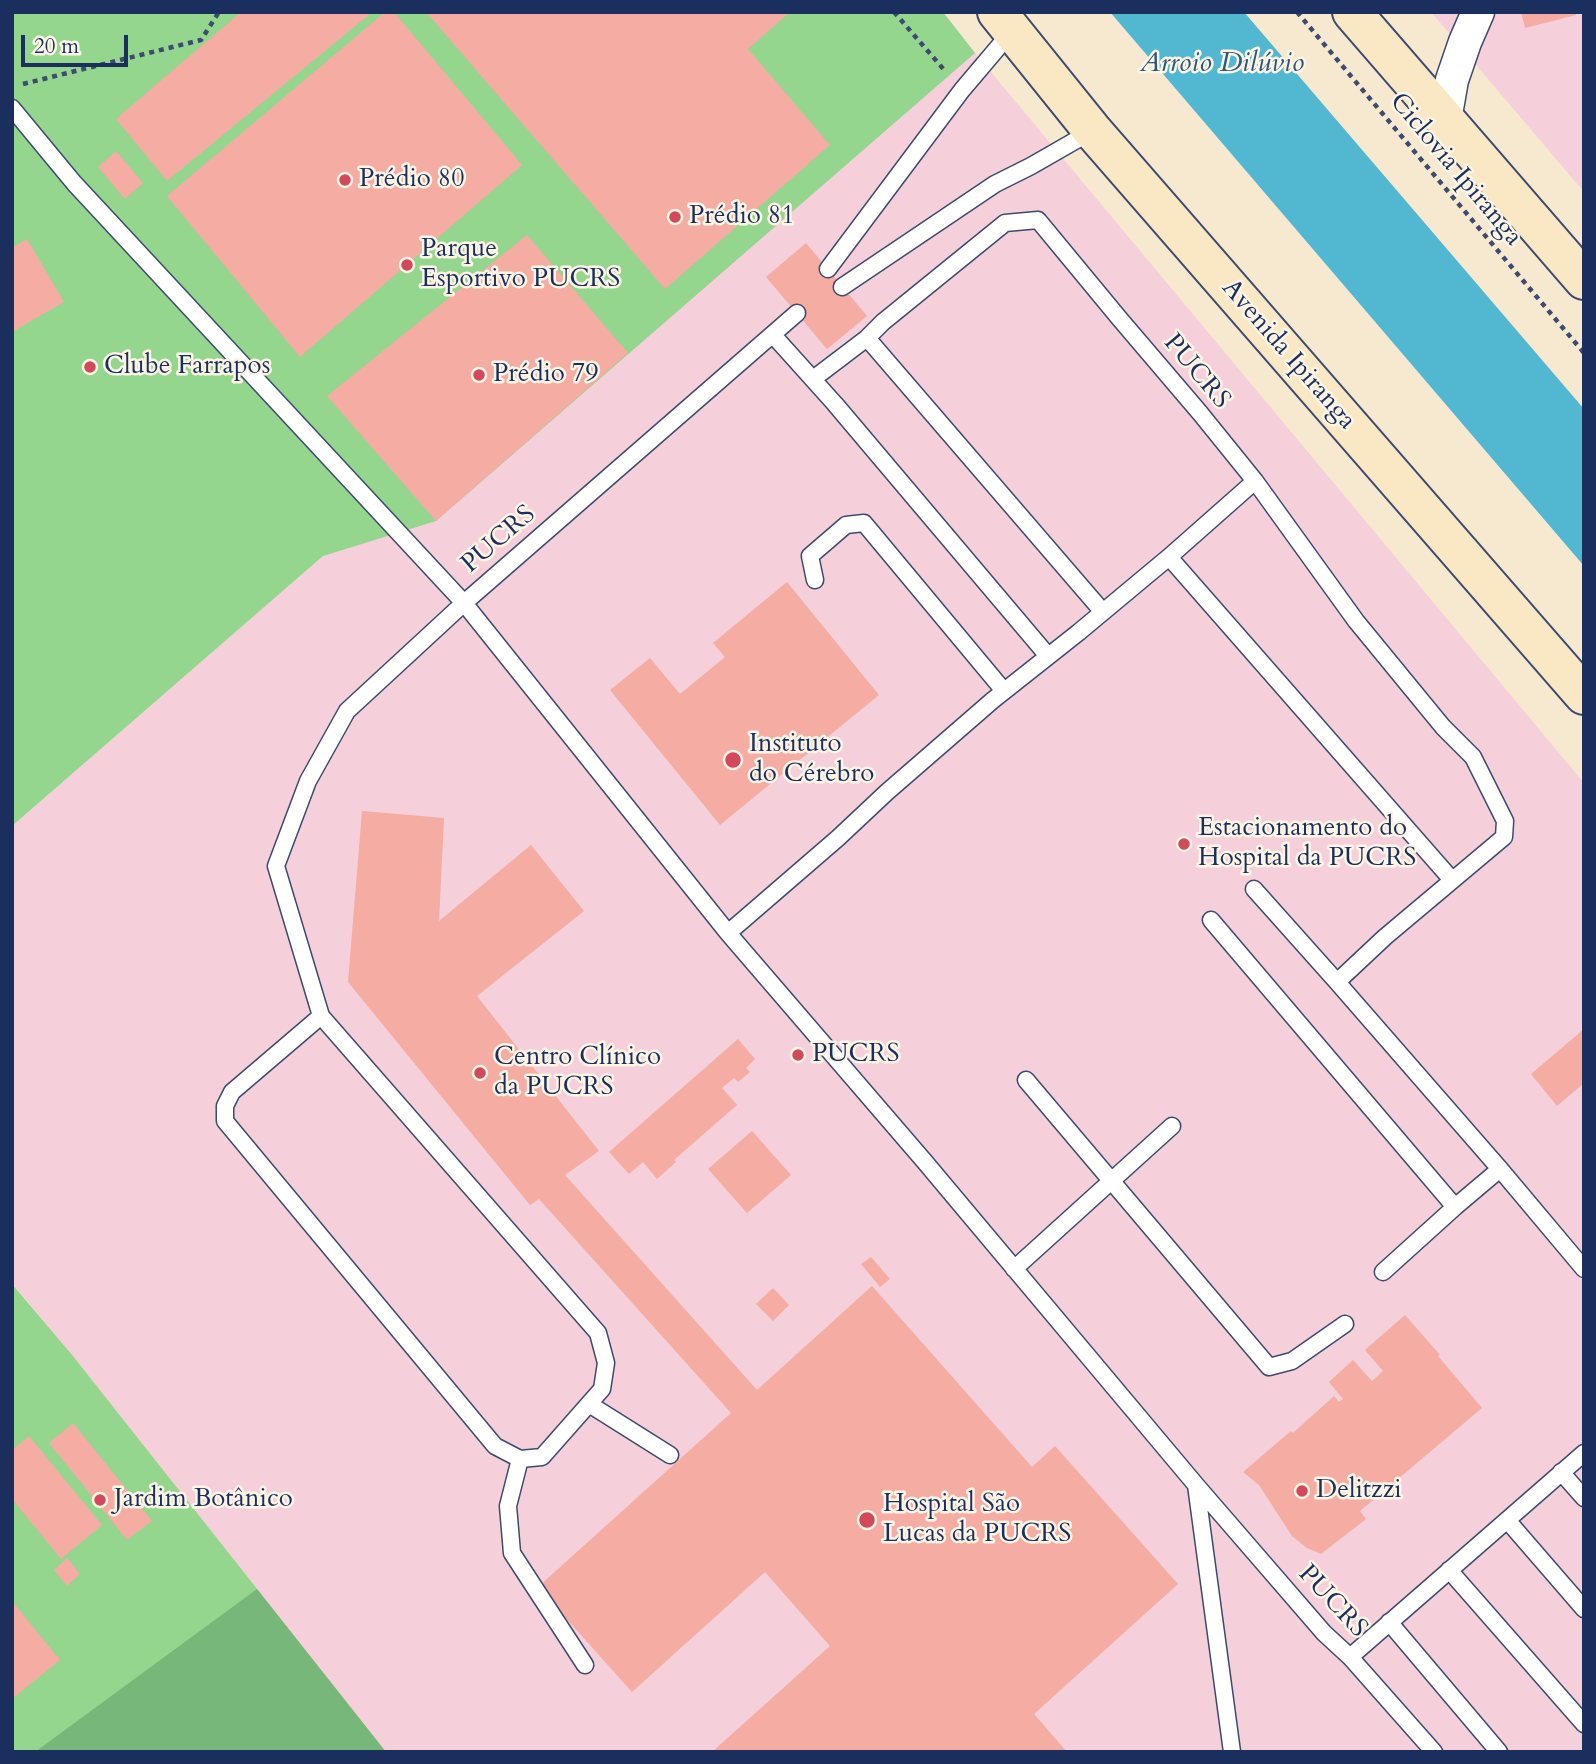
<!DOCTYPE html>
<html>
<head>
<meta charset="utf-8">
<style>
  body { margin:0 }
  #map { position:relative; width:1596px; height:1764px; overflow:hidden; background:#f6e9d0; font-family:Cardo,serif }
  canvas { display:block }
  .frame { position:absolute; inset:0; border:14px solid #1b2f5e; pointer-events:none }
  .scale { position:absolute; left:21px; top:35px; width:107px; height:32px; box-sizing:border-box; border:4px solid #1b2f5e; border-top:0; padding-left:9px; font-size:21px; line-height:24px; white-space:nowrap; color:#1b2f5e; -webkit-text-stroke:5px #fcf5e5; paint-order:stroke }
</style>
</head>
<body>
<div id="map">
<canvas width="1596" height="1764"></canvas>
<div class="frame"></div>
<div class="scale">20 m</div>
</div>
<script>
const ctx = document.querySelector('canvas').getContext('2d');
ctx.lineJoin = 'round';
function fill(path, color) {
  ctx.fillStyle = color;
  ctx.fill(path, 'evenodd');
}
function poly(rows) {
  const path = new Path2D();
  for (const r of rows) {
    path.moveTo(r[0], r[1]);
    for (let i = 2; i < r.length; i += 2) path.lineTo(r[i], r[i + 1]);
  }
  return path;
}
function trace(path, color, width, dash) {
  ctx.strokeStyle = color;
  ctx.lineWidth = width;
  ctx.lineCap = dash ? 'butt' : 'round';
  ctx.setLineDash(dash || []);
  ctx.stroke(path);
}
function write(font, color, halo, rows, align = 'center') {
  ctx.font = font + ' Cardo,serif';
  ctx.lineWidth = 5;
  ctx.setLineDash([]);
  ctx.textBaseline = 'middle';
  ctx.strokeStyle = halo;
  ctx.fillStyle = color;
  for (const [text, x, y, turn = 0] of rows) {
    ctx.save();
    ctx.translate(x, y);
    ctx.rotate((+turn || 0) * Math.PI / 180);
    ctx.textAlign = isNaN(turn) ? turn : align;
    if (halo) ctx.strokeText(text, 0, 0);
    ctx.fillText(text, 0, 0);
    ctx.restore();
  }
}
fill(poly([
  [12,12,943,12,975,53,1584,783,1584,1752,386,1752,73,1356,12,1283,12,826,323,556],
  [1431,12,1584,12,1584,192,1437,19]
]), '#f5cfda');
fill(poly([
  [12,12,943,12,975,53,436,521,323,556,12,826],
  [12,1284,73,1356,386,1752,12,1752]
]), '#94d68e');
fill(poly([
  [257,1589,386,1752,35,1752]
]), '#77b779');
fill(poly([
  [1110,12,1244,12,1584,409,1584,566]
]), '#52b7d1');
fill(poly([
  [241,12,368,12,370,14,167,181,116,119],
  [385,12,394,12,522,165,300,357,167,196],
  [426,12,790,12,748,49,830,145,665,289],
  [1521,12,1576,12,1576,15,1525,28],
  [116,151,143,183,125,199,98,167],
  [527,235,628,353,436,521,327,396],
  [27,239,64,302,12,332,12,248],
  [806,243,867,316,827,349,766,277],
  [787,582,879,695,720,825,610,690,650,658,680,694,725,657,713,643],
  [362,811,444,818,439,921,531,845,584,911,477,996,599,1151,565,1175,757,1390,872,1286,1032,1467,1055,1446,1178,1584,1034,1714,1067,1752,712,1752,830,1646,765,1572,632,1692,538,1587,731,1413,539,1199,530,1205,348,982],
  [1584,1029,1584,1083,1557,1106,1531,1074],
  [738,1039,755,1059,746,1068,750,1072,738,1082,734,1078,722,1088,737,1105,674,1160,676,1162,657,1179,643,1162,629,1174,609,1152],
  [752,1131,791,1175,747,1213,708,1169],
  [871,1257,890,1279,880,1287,861,1264],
  [773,1288,789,1305,773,1321,756,1304],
  [1405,1315,1440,1355,1438,1356,1482,1408,1360,1511,1366,1519,1321,1554,1307,1548,1292,1536,1259,1485,1243,1472,1291,1431,1293,1433,1334,1396,1339,1402,1343,1399,1329,1382,1353,1360,1372,1381,1383,1371,1365,1350],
  [73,1423,152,1521,127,1540,49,1443],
  [29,1436,102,1525,61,1559,12,1499,12,1450],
  [67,1558,80,1574,67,1586,54,1570],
  [12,1601,60,1660,12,1699]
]), '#f4aca3');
const service = poly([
  [12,108,74,183,464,603,347,711,308,781,276,866,321,1016,598,1333,606,1363,602,1389,542,1457,520,1459,495,1446,225,1121,225,1106,232,1092,321,1016],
  [828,269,962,90,1012,31],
  [842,287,995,184,1031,166,1092,131],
  [797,313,464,603,728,933,925,1162,1196,1485,1324,1633,1350,1657,1434,1752],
  [773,335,835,404,1048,656],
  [867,338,1103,612],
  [813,379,867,338,883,322,1005,223,1038,220,1119,318,1200,413,1255,481,1356,621,1443,727,1473,757,1505,821,1504,837,1385,937,1337,982],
  [1169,557,1452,880],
  [815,580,810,556,846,525,864,523,1004,691],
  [1254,889,1337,982,1500,1169,1584,1269],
  [1211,920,1455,1207],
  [728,933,838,838,887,792,993,700,1079,632,1169,557,1255,481],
  [1026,1080,1269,1367,1292,1361,1345,1324],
  [1014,1269,1172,1126],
  [1383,1272,1455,1207,1500,1169],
  [589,1404,670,1455],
  [520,1459,508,1506,512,1553,585,1665],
  [1561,1472,1584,1498],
  [1196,1485,1232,1752],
  [1507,1520,1584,1609],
  [1449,1570,1584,1724],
  [1389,1622,1499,1752],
  [1350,1657,1584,1453]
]);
const minor = poly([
  [1445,120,1452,80,1465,42,1478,12]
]);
const secondary = poly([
  [997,12,1092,130,1584,695],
  [1352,12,1584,280]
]);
trace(service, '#3c4b6f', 19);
trace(minor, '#3c4b6f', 35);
trace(secondary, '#3c4b6f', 42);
trace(poly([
  [894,12,946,72],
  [1297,12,1584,353],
  [23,84,201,40,219,12]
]), '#3c4b6f', 4.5, [5, 5]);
trace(service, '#fff', 16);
trace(minor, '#fff', 32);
trace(secondary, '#fae7c3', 38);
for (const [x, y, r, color] of [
  [345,180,7,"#d1495b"],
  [675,217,7,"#d1495b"],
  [407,265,7,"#d1495b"],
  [90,367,7,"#d1495b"],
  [479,375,7,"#d1495b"],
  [733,760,9,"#d1495b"],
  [1184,844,7,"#d1495b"],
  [798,1055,7,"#d1495b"],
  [480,1073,7,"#d1495b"],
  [1302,1491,7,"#d1495b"],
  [100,1500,7,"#d1495b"],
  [867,1520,9,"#d1495b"]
]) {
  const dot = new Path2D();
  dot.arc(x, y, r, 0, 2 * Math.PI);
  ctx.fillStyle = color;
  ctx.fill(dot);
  trace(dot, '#fcf5e5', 2.5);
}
write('26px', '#1b2f5e', '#fcf5e5', [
  ["Ciclovia Ipiranga",1455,170,50],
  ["Avenida Ipiranga",1288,355,49],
  ["PUCRS",1196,372,50],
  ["PUCRS",499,540,-41],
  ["PUCRS",1332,1602,47]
]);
write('26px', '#1b2f5e', '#fcf5e5', [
  ["Prédio 80",359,180],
  ["Prédio 81",689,217],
  ["Parque",421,250],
  ["Esportivo PUCRS",421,280],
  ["Clube Farrapos",104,367],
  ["Prédio 79",493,375],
  ["Instituto",749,745],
  ["do Cérebro",749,775],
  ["Estacionamento do",1198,829],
  ["Hospital da PUCRS",1198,859],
  ["PUCRS",812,1055],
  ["Centro Clínico",494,1058],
  ["da PUCRS",494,1088],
  ["Delitzzi",1316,1491],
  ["Jardim Botânico",114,1500],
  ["Hospital São",883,1505],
  ["Lucas da PUCRS",883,1535]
], 'left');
write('italic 28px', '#2c5880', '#fcf5e5', [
  ["Arroio Dilúvio",1222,65]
]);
</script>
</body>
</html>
